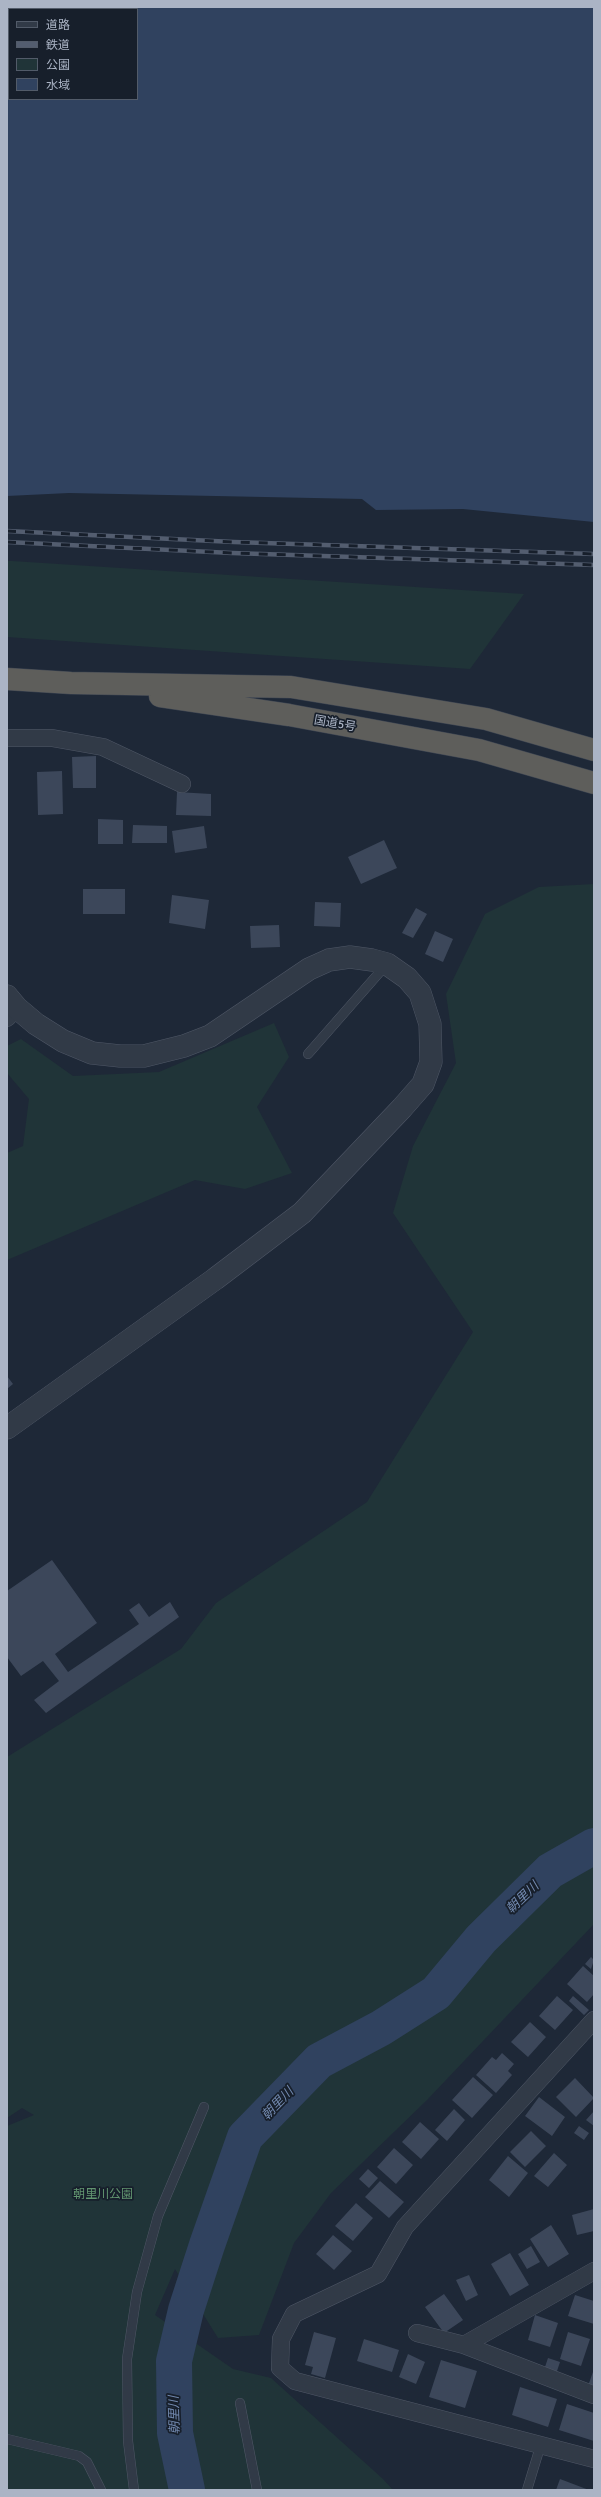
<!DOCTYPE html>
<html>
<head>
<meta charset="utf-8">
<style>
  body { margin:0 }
  #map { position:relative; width:601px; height:2497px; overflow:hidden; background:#1e2837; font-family:Signika,"Noto Sans JP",sans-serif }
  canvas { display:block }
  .frame { position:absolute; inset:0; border:8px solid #abb4c5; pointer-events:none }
  .legend { position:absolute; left:8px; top:8px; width:130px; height:92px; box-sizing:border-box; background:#171f2b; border:1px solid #525b69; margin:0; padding:5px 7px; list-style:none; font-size:12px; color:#abb4c5 }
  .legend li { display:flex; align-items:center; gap:8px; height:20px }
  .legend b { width:20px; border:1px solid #525b69 }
</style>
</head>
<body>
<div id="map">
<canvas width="601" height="2497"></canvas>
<div class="frame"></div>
<ul class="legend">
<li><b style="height:5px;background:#313a47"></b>道路</li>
<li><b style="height:5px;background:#535d6f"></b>鉄道</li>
<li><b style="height:11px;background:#203438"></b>公園</li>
<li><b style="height:11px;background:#30425f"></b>水域</li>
</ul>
</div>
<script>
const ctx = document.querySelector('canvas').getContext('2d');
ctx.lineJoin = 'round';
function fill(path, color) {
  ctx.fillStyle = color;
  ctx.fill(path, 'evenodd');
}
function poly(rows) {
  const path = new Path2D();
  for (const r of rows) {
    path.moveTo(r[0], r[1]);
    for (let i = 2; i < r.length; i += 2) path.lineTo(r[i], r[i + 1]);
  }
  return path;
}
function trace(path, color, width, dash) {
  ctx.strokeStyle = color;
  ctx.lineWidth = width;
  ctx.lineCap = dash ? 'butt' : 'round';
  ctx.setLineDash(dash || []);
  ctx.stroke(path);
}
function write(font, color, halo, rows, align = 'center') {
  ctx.font = font + ' Signika,"Noto Sans JP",sans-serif';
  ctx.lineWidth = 3.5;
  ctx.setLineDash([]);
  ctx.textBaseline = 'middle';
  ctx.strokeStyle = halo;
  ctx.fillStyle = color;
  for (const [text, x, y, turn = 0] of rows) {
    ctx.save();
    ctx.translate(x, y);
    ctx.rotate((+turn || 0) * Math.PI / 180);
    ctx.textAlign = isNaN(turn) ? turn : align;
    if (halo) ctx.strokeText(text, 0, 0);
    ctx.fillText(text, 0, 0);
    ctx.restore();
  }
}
fill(poly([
  [7,561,12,561,524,594,470,669,7,637],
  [594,884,594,1924,427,2100,331,2193,294,2243,259,2335,218,2338,175,2269,155,2315,233,2369,271,2378,383,2479,393,2490,7,2490,7,2126,34,2115,22,2108,7,2118,7,1757,181,1649,216,1603,367,1502,473,1332,393,1213,413,1146,456,1063,446,994,485,914,539,887],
  [274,1023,289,1057,257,1107,292,1173,245,1189,195,1180,7,1260,7,1153,23,1146,29,1099,7,1073,7,1046,21,1039,73,1076,159,1072]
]), '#203438');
fill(poly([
  [7,7,594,7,594,522,463,509,376,510,362,499,69,493,7,496],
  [9,9,137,9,137,99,9,99]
]), '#30425f');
trace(poly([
  [187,2490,175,2433,174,2361,186,2310,207,2245,245,2137,319,2061,381,2028,436,1993,481,1939,550,1871,594,1846]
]), '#30425f', 36);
fill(poly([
  [96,756,96,788,73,788,72,757],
  [62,771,63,814,38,815,37,772],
  [177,792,211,794,211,816,176,815],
  [98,819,123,820,123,844,98,844],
  [133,825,167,826,167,843,132,843],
  [204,826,207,848,175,853,172,831],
  [384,840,397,868,361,884,348,857],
  [83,889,125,889,125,914,83,914],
  [172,895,209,900,205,929,169,923],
  [315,902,341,903,340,927,314,926],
  [416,908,427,914,413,938,402,933],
  [279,925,280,947,251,948,250,926],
  [435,931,453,939,443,962,425,954],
  [7,1376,13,1384,7,1389],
  [52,1560,97,1623,55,1654,68,1672,139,1624,129,1610,139,1603,149,1617,170,1602,179,1617,46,1713,34,1700,59,1681,43,1661,21,1676,7,1657,7,1591],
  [591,1957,594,1960,591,1969,585,1964],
  [583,1966,594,1976,594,1994,587,2002,567,1984],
  [557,1996,573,2010,555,2030,539,2016],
  [573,1996,589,2010,584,2015,569,2001],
  [530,2022,546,2037,528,2057,511,2042],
  [502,2053,514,2064,508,2071,512,2075,496,2093,476,2075,492,2057,496,2060],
  [473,2077,493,2095,472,2118,452,2100],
  [575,2078,594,2098,576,2117,556,2097],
  [539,2097,565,2117,552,2136,525,2116],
  [454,2109,465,2120,447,2141,435,2130],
  [594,2111,594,2126,586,2120],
  [420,2122,439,2139,421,2159,402,2142],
  [579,2126,589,2133,584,2140,574,2133],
  [531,2131,546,2146,525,2167,510,2152],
  [394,2148,413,2165,396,2184,377,2167],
  [554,2153,567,2165,548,2187,534,2176],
  [508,2156,528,2173,509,2197,489,2180],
  [368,2169,378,2178,369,2188,359,2179],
  [380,2181,404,2202,389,2218,365,2197],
  [356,2203,373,2218,353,2241,335,2226],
  [594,2209,594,2231,577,2235,572,2215],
  [551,2225,569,2254,548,2267,530,2239],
  [333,2235,352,2251,334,2270,316,2254],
  [531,2246,540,2262,527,2269,518,2254],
  [510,2253,529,2285,510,2296,491,2264],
  [469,2275,478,2295,466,2301,456,2280],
  [444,2294,463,2320,444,2333,425,2307],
  [575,2295,594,2301,594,2324,568,2316],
  [535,2315,558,2323,550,2347,528,2340],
  [314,2332,336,2338,325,2378,311,2374,313,2367,305,2365],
  [568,2332,590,2339,581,2366,560,2359],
  [364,2339,399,2350,392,2372,357,2361],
  [408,2354,425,2362,416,2384,399,2377],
  [548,2358,560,2362,555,2377,543,2373],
  [441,2360,477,2371,465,2408,429,2397],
  [594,2369,594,2388,588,2386],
  [520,2387,557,2399,548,2427,512,2415],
  [567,2404,594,2413,594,2441,559,2430],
  [560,2479,589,2490,556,2490]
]), '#3c475a');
const service = poly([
  [308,1054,386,965],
  [240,2403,257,2490],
  [7,2439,79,2456,87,2462,101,2490],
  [134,2490,128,2441,127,2359,137,2292,158,2216,204,2107],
  [527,2490,541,2444]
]);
const minor = poly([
  [7,738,52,738,103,747,182,784],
  [7,1018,17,1008],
  [594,2020,405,2227,378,2274,294,2314,281,2339,280,2368,295,2381,594,2459],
  [417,2333,464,2345,594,2395],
  [464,2345,594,2271]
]);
const tertiary = poly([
  [7,996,17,1008,36,1024,63,1041,92,1053,120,1056,144,1056,184,1046,210,1036,309,969,329,960,350,957,372,960,387,964,407,978,420,993,430,1024,431,1062,423,1084,402,1108,302,1213,215,1279,7,1428]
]);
const trunk = poly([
  [7,679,71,683,291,687,486,719,594,750],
  [160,696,289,715,479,750,594,783]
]);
trace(service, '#4f5766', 10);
trace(minor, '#4f5766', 18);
trace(tertiary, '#4f5766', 23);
trace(trunk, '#3c4452', 23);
trace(service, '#313a47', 9);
trace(minor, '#313a47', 17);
trace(tertiary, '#313a47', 22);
trace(trunk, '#5e5e5b', 22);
const rail = poly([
  [7,531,234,542,594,554],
  [7,542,232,553,594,565]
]);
trace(rail, '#535d6f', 4.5);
trace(rail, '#171f2b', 3, [9]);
write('12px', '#abb4c5', '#171f2b', [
  ["国道5号",335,724,10]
]);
write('12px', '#629570', '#171f2b', [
  ["朝里川公園",103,2195]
]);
write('italic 13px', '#7289af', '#171f2b', [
  ["朝里川",523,1898,-44],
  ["朝里川",278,2104,-46],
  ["朝里川",175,2415,-92]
]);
</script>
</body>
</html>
